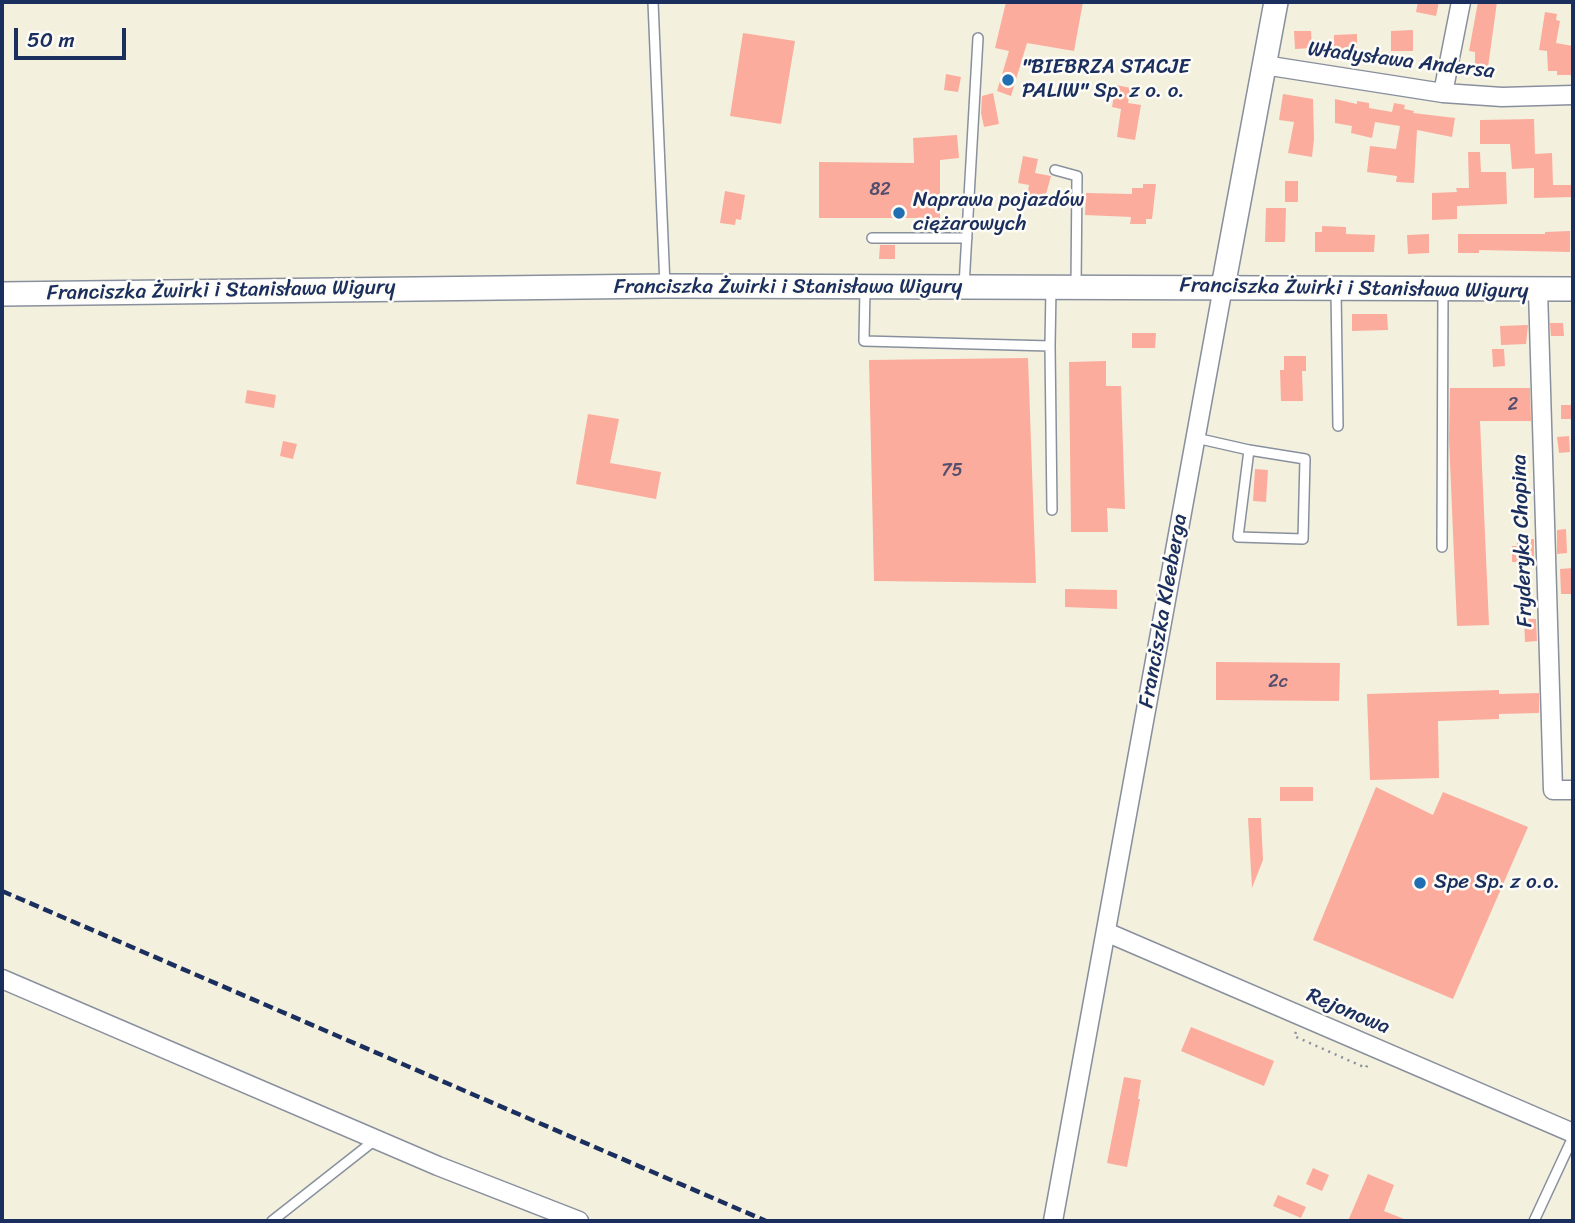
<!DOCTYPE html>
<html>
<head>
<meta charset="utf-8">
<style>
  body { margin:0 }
  #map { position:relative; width:1575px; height:1223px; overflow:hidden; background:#f4f0de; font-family:Sriracha,sans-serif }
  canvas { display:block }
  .frame { position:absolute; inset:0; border:4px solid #1b2f5e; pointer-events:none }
  .scale { position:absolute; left:14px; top:28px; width:112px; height:32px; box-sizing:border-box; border:4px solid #1b2f5e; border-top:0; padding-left:9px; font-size:21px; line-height:24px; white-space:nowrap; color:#1b2f5e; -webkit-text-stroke:5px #fdfcf7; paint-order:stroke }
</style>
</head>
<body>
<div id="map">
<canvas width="1575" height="1223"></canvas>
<div class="frame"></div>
<div class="scale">50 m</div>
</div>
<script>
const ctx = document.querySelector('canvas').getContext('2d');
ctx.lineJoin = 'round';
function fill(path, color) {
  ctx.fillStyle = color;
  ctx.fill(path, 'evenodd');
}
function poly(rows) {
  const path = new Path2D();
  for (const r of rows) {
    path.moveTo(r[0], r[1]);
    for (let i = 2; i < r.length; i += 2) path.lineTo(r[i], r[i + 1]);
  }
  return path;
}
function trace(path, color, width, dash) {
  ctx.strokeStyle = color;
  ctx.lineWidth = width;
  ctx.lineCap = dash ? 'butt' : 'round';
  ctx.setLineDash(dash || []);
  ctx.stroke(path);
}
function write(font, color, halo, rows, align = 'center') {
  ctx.font = font + ' Sriracha,sans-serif';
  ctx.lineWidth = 5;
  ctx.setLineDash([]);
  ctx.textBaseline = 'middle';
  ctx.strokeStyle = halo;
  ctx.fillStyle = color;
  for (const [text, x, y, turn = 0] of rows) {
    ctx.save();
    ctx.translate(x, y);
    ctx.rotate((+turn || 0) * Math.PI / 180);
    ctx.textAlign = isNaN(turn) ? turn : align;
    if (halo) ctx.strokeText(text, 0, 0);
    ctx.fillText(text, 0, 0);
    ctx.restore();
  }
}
fill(poly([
  [1006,2,1083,2,1074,51,1027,43,1011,96,997,91,1009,51,995,48],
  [1418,2,1439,2,1436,16,1416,12],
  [1478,2,1497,2,1488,67,1475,65,1475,52,1469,51],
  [1545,12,1557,14,1556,20,1560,21,1556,43,1573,46,1573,75,1557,75,1557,71,1548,71,1547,51,1539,50],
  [1413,30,1413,51,1391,51,1391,31],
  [1294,31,1311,31,1312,48,1295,49],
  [743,33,795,41,781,124,730,116],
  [1357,34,1357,54,1334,54,1334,35],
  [946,74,961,77,958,92,944,90],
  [1116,85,1131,88,1128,103,1141,105,1135,140,1117,137,1121,109,1112,107],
  [993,93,999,124,984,127,981,113,982,96],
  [1283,94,1313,99,1314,139,1312,157,1288,153,1294,122,1279,120],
  [1335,99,1357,104,1357,101,1369,103,1369,108,1392,112,1394,103,1405,105,1404,109,1414,111,1413,113,1455,118,1452,137,1417,130,1414,183,1396,182,1397,176,1367,172,1370,146,1396,149,1400,126,1375,122,1372,138,1351,133,1352,126,1335,123],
  [1534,119,1535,154,1552,153,1553,185,1573,185,1573,197,1534,198,1534,168,1512,169,1510,144,1480,144,1480,120],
  [957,135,959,158,940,160,940,218,819,218,819,162,914,163,913,138],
  [1468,152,1480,152,1481,172,1506,172,1507,204,1457,206,1457,219,1432,220,1432,193,1457,192,1456,188,1469,188],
  [1023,156,1038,159,1035,173,1051,176,1043,205,1026,202,1029,185,1018,183],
  [1285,181,1298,181,1298,202,1285,202],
  [1143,184,1156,184,1152,219,1146,219,1146,224,1130,224,1131,217,1085,215,1086,193,1132,194,1132,188,1143,188],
  [725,191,745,195,741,220,736,219,735,225,720,223],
  [1266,208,1286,208,1285,242,1265,242],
  [1322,226,1346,227,1346,234,1375,235,1374,252,1315,252,1315,232,1322,232],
  [1570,231,1570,252,1479,250,1479,253,1458,253,1458,234,1545,234,1545,232],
  [1429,234,1429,253,1408,254,1407,235],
  [880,245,895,245,895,259,879,259],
  [1352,314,1387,314,1388,330,1352,331],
  [1550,323,1563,323,1564,336,1551,336],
  [1528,325,1526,344,1501,345,1500,326],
  [1132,333,1156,333,1155,348,1132,348],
  [1492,349,1504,349,1505,366,1493,367],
  [1284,356,1306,356,1306,371,1302,371,1303,401,1281,401,1280,370,1284,370],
  [1028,358,1036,583,874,581,869,360],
  [1106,361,1106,386,1121,386,1125,509,1107,508,1108,532,1071,532,1069,362],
  [1450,388,1530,388,1531,421,1480,421,1489,625,1457,626,1449,439],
  [247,390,276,395,274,408,245,403],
  [1561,405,1573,405,1573,419,1561,419],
  [588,414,619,419,610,463,661,472,656,499,576,484],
  [1569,436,1570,452,1559,453,1557,437],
  [283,441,297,444,293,459,280,456],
  [1255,469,1268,470,1266,502,1253,501],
  [1566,529,1567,553,1557,554,1557,530],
  [1534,539,1534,563,1512,562,1512,546,1517,546,1517,540],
  [1573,568,1573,594,1561,594,1560,569],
  [1065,589,1117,590,1117,609,1065,607],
  [1524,619,1536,619,1537,641,1525,642],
  [1216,662,1340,663,1339,701,1216,700],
  [1499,690,1499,694,1539,693,1539,713,1499,714,1499,719,1438,721,1439,778,1370,780,1367,694],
  [1280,787,1313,787,1313,801,1280,801],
  [1376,787,1433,815,1443,792,1528,827,1453,999,1313,940],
  [1248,818,1261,818,1263,860,1252,888],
  [1191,1027,1274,1061,1264,1086,1181,1051],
  [1124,1077,1141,1080,1138,1099,1140,1099,1127,1167,1107,1163],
  [1313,1168,1329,1175,1322,1191,1306,1184],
  [1368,1174,1394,1185,1384,1211,1409,1221,1348,1221],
  [1278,1195,1306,1207,1301,1218,1273,1206]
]), '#fbac9c');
const service = poly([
  [653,2,665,286],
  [1055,170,1077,176,1076,287],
  [872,238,967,238],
  [964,286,978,38],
  [865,289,864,341,1050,346,1051,288],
  [1336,290,1338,426],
  [1050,346,1052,510],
  [1196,438,1249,450,1238,537,1303,539,1305,459,1249,450],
  [1442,547,1443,290],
  [272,1221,375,1140],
  [1534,1221,1573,1137]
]);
const minor = poly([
  [1264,65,1443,93,1502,97,1573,95],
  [1443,93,1461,2],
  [1538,290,1553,790,1573,790],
  [1106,932,1573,1133],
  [2,979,438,1166,579,1221],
  [1053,1221,1223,287]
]);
const tertiary = poly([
  [1223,287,1276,2],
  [2,294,665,286,1573,289]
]);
trace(service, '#88909e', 12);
trace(minor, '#88909e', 21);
trace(tertiary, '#88909e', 26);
trace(poly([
  [1296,1032,1294,1036,1366,1068,1369,1061]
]), '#88909e', 2.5, [2, 5]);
trace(service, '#fff', 9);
trace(minor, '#fff', 18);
trace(tertiary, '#fff', 23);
trace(poly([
  [2,891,766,1221]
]), '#1b2f5e', 4.5, [10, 5]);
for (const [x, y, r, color] of [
  [1008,80,7,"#1f6fb2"],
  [899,213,7,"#1f6fb2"],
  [1420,883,7,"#1f6fb2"]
]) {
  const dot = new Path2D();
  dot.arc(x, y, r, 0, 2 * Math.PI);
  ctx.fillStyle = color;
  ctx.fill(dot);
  trace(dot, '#fdfcf7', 2.5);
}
write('18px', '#534e6e', null, [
  ["82",880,190],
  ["2",1513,405],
  ["75",952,471],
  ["2c",1278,682]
]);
write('21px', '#1b2f5e', '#fdfcf7', [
  ["Władysława Andersa",1401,61,7],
  ["Franciszka Żwirki i Stanisława Wigury",788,288],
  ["Franciszka Żwirki i Stanisława Wigury",1354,289,1],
  ["Franciszka Żwirki i Stanisława Wigury",221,291,-1],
  ["Fryderyka Chopina",1523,541,-92],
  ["Franciszka Kleeberga",1164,611,-80],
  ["Rejonowa",1348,1012,23]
]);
write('21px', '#1b2f5e', '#fdfcf7', [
  ["\"BIEBRZA STACJE",1022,68],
  ["PALIW\" Sp. z o. o.",1022,92],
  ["Naprawa pojazdów",913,201],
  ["ciężarowych",913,225],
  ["Spe Sp. z o.o.",1434,883]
], 'left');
</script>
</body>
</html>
